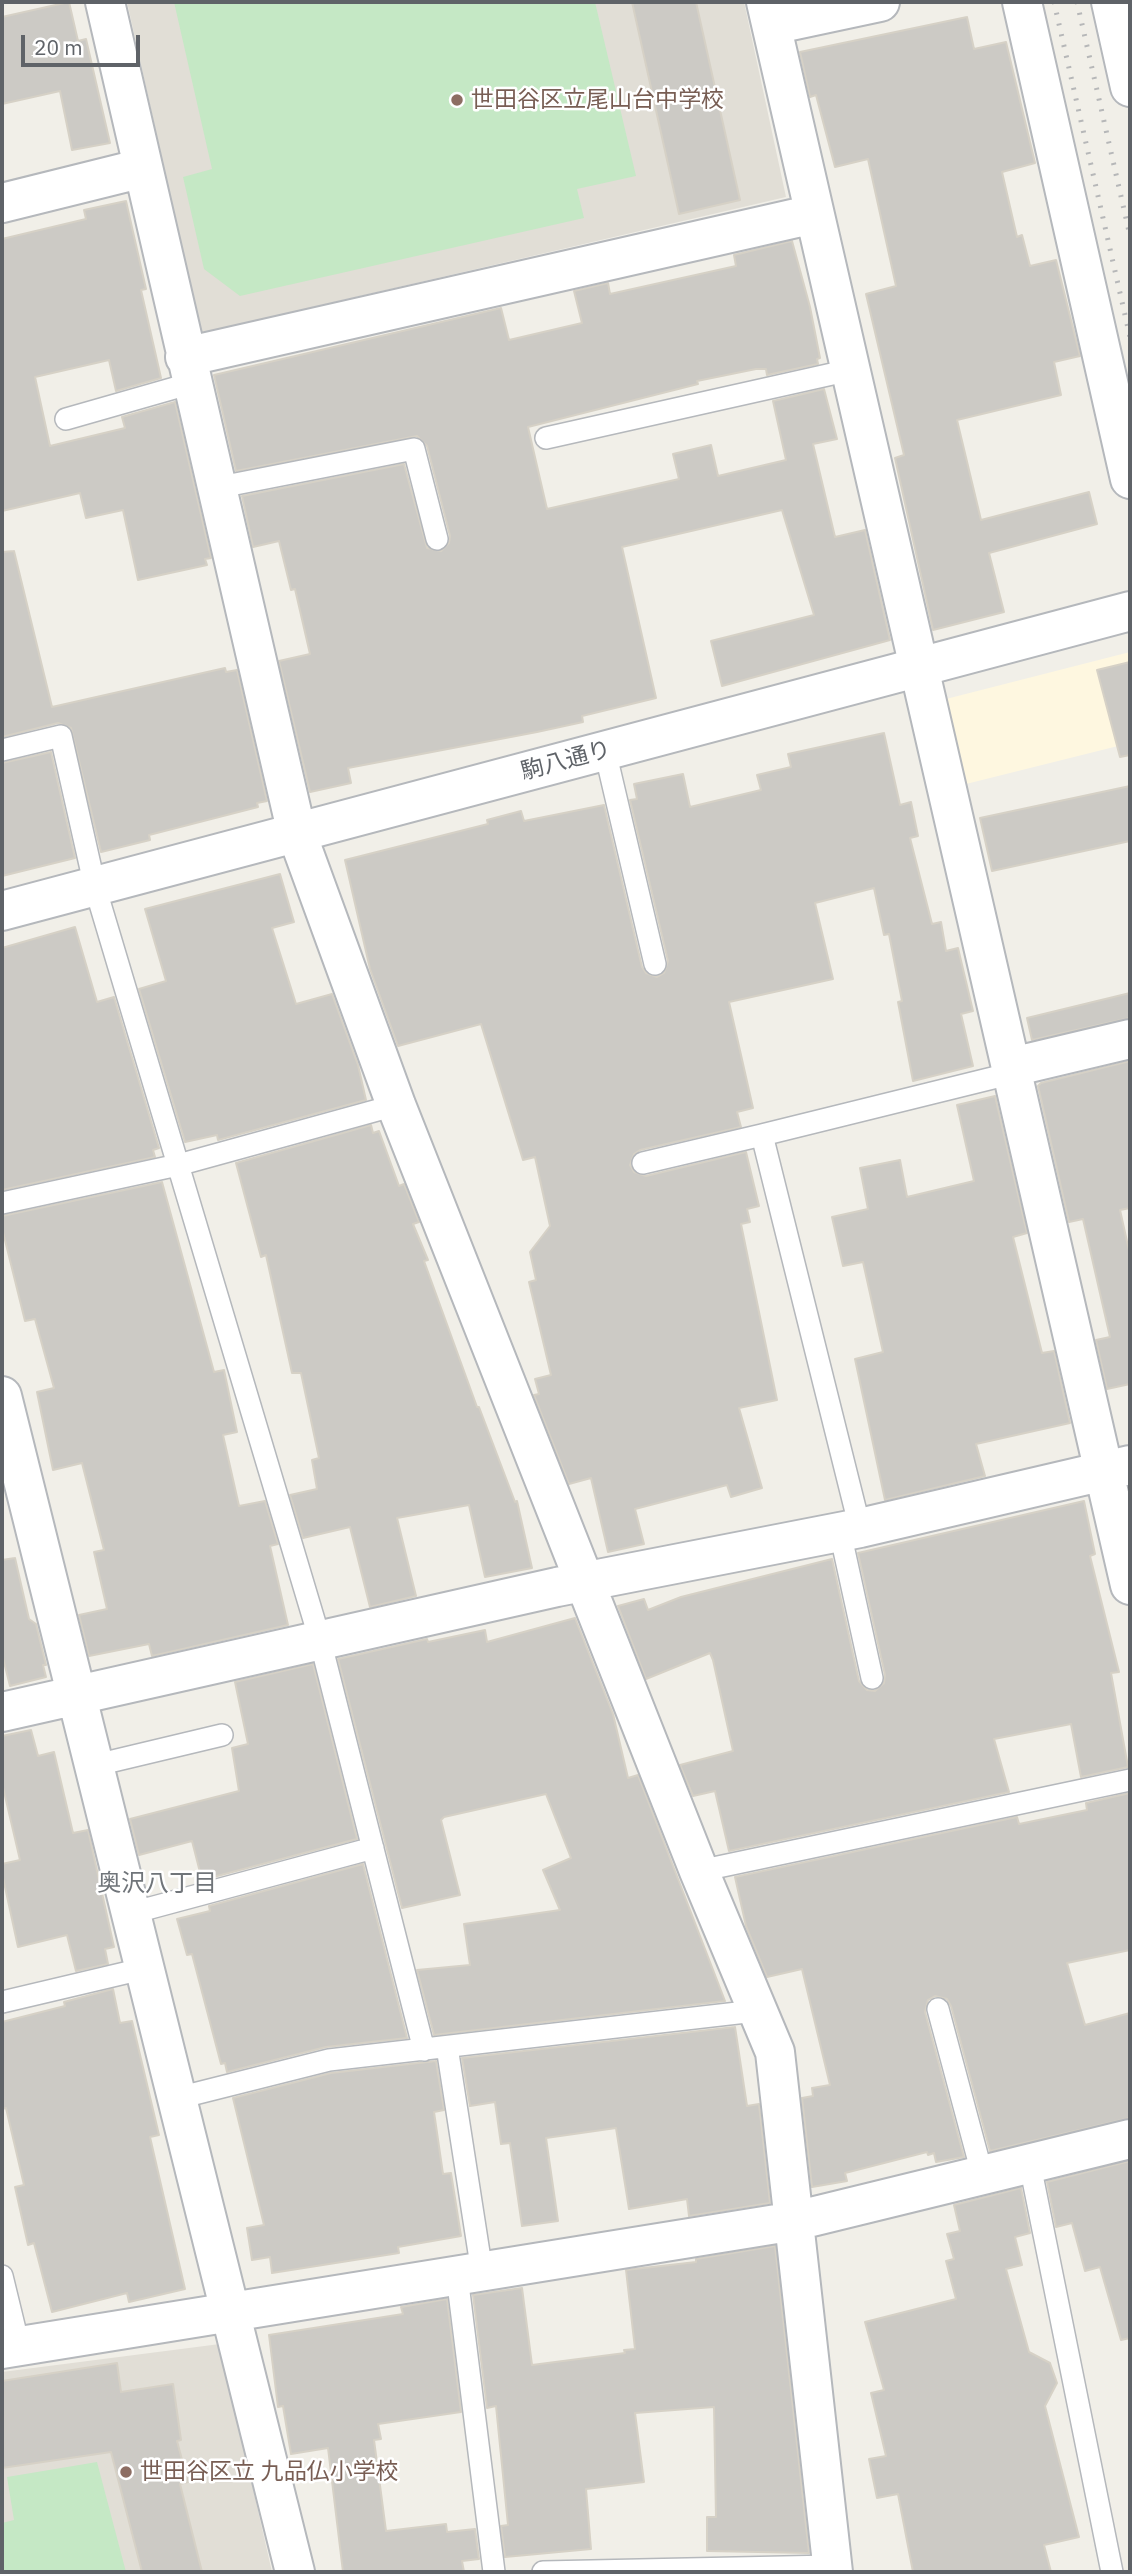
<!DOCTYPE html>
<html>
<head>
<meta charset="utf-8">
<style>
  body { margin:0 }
  #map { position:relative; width:1132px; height:2574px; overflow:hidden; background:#f1efe8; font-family:"IBM Plex Sans",sans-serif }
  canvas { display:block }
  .frame { position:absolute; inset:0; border:4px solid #5f6368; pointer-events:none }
  .scale { position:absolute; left:21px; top:35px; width:119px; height:32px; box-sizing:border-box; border:4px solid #5f6368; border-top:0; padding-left:9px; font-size:21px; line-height:24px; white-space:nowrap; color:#5f6368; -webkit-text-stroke:5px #fff; paint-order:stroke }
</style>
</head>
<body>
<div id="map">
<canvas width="1132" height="2574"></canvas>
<div class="frame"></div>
<div class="scale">20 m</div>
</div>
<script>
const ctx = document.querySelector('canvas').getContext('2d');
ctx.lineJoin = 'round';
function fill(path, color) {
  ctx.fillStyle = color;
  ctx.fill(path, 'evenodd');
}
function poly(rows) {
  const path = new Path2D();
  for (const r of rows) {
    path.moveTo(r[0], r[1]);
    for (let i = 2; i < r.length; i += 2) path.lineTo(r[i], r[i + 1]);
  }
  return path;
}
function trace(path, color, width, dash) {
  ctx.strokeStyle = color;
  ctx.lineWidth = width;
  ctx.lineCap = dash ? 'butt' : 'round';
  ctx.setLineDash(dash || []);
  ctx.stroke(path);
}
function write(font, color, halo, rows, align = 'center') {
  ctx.font = font + ' "IBM Plex Sans","Noto Sans JP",sans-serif';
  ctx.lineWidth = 5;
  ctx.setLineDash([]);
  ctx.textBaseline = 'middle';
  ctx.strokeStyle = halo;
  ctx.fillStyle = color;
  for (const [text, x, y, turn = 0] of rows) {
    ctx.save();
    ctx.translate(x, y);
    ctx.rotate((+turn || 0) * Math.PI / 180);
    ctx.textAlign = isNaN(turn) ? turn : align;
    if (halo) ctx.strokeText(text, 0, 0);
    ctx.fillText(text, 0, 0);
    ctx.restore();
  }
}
fill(poly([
  [1130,652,1130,743,966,784,946,699]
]), '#fef7e0');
fill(poly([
  [127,2,744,2,786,197,201,333],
  [220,2344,272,2572,2,2572,2,2372]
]), '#e1ded6');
fill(poly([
  [174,2,595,2,636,176,577,189,584,218,240,296,204,269,183,177,212,169],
  [97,2462,126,2572,2,2572,2,2523,14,2520,7,2477]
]), '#c5e8c5');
const building = poly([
  [69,2,78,41,86,39,110,143,72,150,60,91,2,104,2,17,69,2],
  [632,2,696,2,740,200,679,214,632,2],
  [967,17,974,49,1006,42,1035,163,1002,172,1017,237,1022,235,1030,266,1056,260,1080,356,1054,362,1061,395,957,420,981,520,1089,492,1097,524,989,553,1004,612,933,630,895,458,904,455,866,294,896,286,868,159,835,167,816,95,810,97,800,52,967,17],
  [126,201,146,289,141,290,161,378,116,391,109,360,35,377,50,446,125,428,122,417,175,402,211,558,205,559,207,565,138,580,123,510,86,518,80,493,2,511,2,239,86,219,84,210,126,201],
  [792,241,810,307,820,358,817,359,818,364,767,375,766,369,756,369,697,381,698,384,528,427,547,509,679,479,673,454,711,445,718,476,786,460,773,401,824,389,837,439,813,444,835,537,865,530,890,640,722,686,711,641,814,615,782,510,622,547,656,698,582,716,583,722,537,732,348,768,351,783,310,792,279,661,310,654,295,589,291,590,279,541,253,547,242,496,404,464,427,548,441,551,449,543,450,536,427,446,417,436,236,471,214,375,501,308,509,340,582,323,574,291,608,283,610,294,736,266,734,255,792,241],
  [14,551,52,707,225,668,226,672,237,670,267,801,257,803,258,807,149,835,150,840,101,852,71,728,58,723,2,737,2,552,14,551],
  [1130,662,1130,755,1120,757,1097,670,1130,662],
  [884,733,900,805,911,802,918,836,910,838,932,924,941,922,946,951,958,948,973,1011,961,1014,973,1066,913,1081,898,1002,902,1001,889,934,884,935,874,888,815,903,833,979,729,1002,753,1108,737,1112,741,1127,640,1150,634,1154,630,1165,634,1172,646,1176,746,1152,759,1206,747,1209,750,1222,741,1224,777,1400,739,1408,762,1488,731,1497,727,1485,635,1509,644,1544,608,1552,591,1478,569,1484,534,1395,539,1394,535,1379,551,1375,529,1282,536,1280,530,1252,550,1226,535,1157,523,1160,481,1024,398,1046,370,969,345,860,488,824,487,820,521,811,524,821,604,805,642,967,646,973,657,977,664,973,668,961,630,800,637,799,634,784,683,774,690,807,761,790,757,775,791,767,788,754,884,733],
  [51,752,75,858,2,876,2,763,51,752],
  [1130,786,1130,841,992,871,980,818,1130,786],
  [280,874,294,922,272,928,296,1004,332,994,358,1065,366,1100,218,1140,217,1135,185,1142,139,989,166,981,145,909,280,874],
  [75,927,97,1002,114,997,159,1148,153,1150,155,1157,2,1190,2,948,75,927],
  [1130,993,1130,1018,1032,1040,1027,1018,1130,993],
  [1130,1061,1130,1208,1120,1210,1130,1255,1130,1384,1107,1389,1096,1340,1110,1337,1083,1219,1069,1222,1038,1086,1041,1083,1130,1061],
  [995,1096,1027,1233,1013,1237,1042,1353,1054,1351,1070,1423,976,1444,985,1476,885,1500,855,1359,883,1352,863,1262,843,1266,832,1217,868,1209,860,1168,900,1160,907,1197,974,1181,957,1105,995,1096],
  [371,1125,373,1133,379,1131,399,1186,404,1184,419,1222,413,1224,428,1260,424,1261,477,1407,479,1407,515,1502,517,1501,532,1568,485,1577,469,1505,397,1518,416,1596,370,1607,350,1527,303,1538,290,1495,317,1489,312,1460,319,1458,301,1373,292,1373,266,1255,261,1257,236,1163,371,1125],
  [162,1182,214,1372,224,1370,237,1432,223,1435,239,1506,265,1501,278,1544,270,1546,288,1625,152,1656,149,1644,89,1656,79,1615,107,1609,94,1552,104,1550,82,1463,53,1470,37,1392,54,1388,35,1319,25,1321,2,1228,2,1216,162,1182],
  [1084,1501,1095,1554,1090,1556,1119,1672,1111,1673,1128,1767,1081,1777,1071,1724,994,1739,1009,1792,729,1851,715,1791,693,1796,680,1765,733,1751,713,1660,710,1653,646,1679,618,1606,644,1599,648,1610,681,1597,832,1559,859,1681,867,1690,875,1691,884,1683,885,1675,858,1553,1084,1501],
  [15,1558,29,1619,36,1624,46,1665,43,1665,46,1677,10,1686,2,1654,2,1560,15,1558],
  [575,1618,613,1714,628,1778,638,1775,725,2001,434,2035,417,1970,470,1965,464,1924,560,1910,543,1870,571,1858,546,1794,444,1817,441,1820,460,1895,402,1908,338,1659,427,1639,428,1642,485,1630,487,1642,575,1618],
  [313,1664,357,1839,202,1880,192,1841,139,1855,130,1819,239,1791,232,1748,248,1744,235,1682,313,1664],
  [31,1730,38,1756,54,1752,73,1833,88,1830,114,1947,105,1949,108,1964,76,1971,67,1935,18,1947,2,1873,2,1864,20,1860,2,1783,2,1736,31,1730],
  [1130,1793,1130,1950,1067,1963,1085,2025,1130,2013,1130,2118,990,2151,951,2006,947,1999,935,1996,928,2000,925,2012,964,2157,936,2162,934,2153,928,2155,927,2152,845,2173,847,2181,812,2187,802,2098,813,2096,812,2088,830,2085,802,1969,767,1977,746,1926,735,1877,1017,1817,1019,1824,1087,1810,1086,1803,1130,1793],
  [363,1864,407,2038,326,2047,227,2072,225,2063,221,2064,192,1954,187,1955,177,1919,210,1911,209,1906,363,1864],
  [113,1989,120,2023,132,2021,159,2135,150,2137,185,2289,129,2302,127,2293,52,2312,34,2243,28,2245,15,2187,24,2185,6,2108,2,2109,2,2022,65,2006,64,2002,113,1989],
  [735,2027,747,2106,759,2104,770,2203,689,2216,687,2199,629,2209,616,2128,546,2138,558,2221,522,2226,510,2143,501,2144,495,2102,470,2106,462,2058,735,2027],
  [436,2061,444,2110,434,2112,443,2174,451,2173,461,2236,398,2247,399,2253,272,2273,270,2257,252,2260,247,2228,264,2225,233,2098,331,2073,436,2061],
  [1130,2161,1130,2338,1121,2340,1100,2267,1085,2271,1072,2223,1056,2227,1047,2182,1130,2161],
  [1021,2188,1030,2233,1015,2237,1022,2265,1006,2269,1029,2352,1050,2363,1057,2383,1045,2406,1079,2537,1044,2545,1051,2572,913,2572,898,2494,877,2498,869,2459,886,2456,871,2393,884,2390,865,2322,956,2299,946,2261,954,2259,947,2234,960,2231,954,2205,1021,2188],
  [775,2246,809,2553,707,2551,707,2517,716,2517,714,2407,635,2413,644,2482,586,2489,591,2549,505,2557,501,2526,508,2525,496,2406,487,2408,473,2295,522,2288,532,2365,625,2353,624,2350,635,2349,626,2270,696,2262,696,2259,775,2246],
  [447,2299,461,2412,378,2424,381,2439,374,2440,386,2531,446,2524,447,2532,475,2529,479,2559,462,2561,464,2572,343,2572,328,2448,291,2454,283,2406,278,2407,269,2335,403,2314,401,2307,447,2299],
  [117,2363,121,2392,173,2384,181,2440,177,2441,188,2482,180,2484,202,2572,142,2572,111,2452,2,2468,2,2381,117,2363]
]);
fill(building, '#cccac5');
trace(building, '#d6d1c6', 2);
const service = poly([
  [66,419,192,383],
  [546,438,850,370],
  [215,488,414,449,437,539],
  [2,750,61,736,95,887,320,1640,424,2050],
  [605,751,655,964],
  [643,1163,762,1135],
  [2,1203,178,1165,396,1105],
  [860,1528,762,1135,1013,1073],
  [840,1532,872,1678],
  [92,1766,222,1735],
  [699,1871,1130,1780],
  [128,1914,373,1848],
  [2,2002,142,1969],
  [938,2009,983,2177],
  [447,2047,482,2272],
  [174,2099,329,2060,755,2011],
  [1030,2165,1112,2572],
  [2,2276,19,2346],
  [457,2276,494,2572],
  [543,2572,832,2566]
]);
const minor = poly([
  [105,2,297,834,396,1105,699,1871,775,2052,833,2572],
  [766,2,1130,1585],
  [1022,2,1130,479],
  [1111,2,1130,87],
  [772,25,880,2],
  [2,203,143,168],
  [185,357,814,214],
  [1012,1067,1130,1039],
  [2,1396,295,2572],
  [2,1712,557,1587,860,1528,1130,1465],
  [2,2349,795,2221,1130,2139]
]);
const tertiary = poly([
  [2,911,1130,611]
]);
trace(service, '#b5b8bc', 24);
trace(minor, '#b5b8bc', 42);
trace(tertiary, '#b5b8bc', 42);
trace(service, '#fff', 21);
trace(minor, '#fff', 38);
trace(tertiary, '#fff', 38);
trace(poly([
  [1054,2,1130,337],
  [1077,2,1130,236]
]), '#b6b7b8', 5, [2, 9]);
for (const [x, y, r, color] of [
  [457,100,7,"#8d6e63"],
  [126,2472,7,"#8d6e63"]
]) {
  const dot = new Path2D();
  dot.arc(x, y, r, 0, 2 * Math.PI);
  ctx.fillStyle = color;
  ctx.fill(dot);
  trace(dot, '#fff', 2.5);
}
write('23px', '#785e54', '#fff', [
  ["世田谷区立尾山台中学校",471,100],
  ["世田谷区立 九品仏小学校",140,2472]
], 'left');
write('23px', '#5f6368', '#fff', [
  ["駒八通り",566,761,-15]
]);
write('24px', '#70757a', '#fff', [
  ["奥沢八丁目",157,1884]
]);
</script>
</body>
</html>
